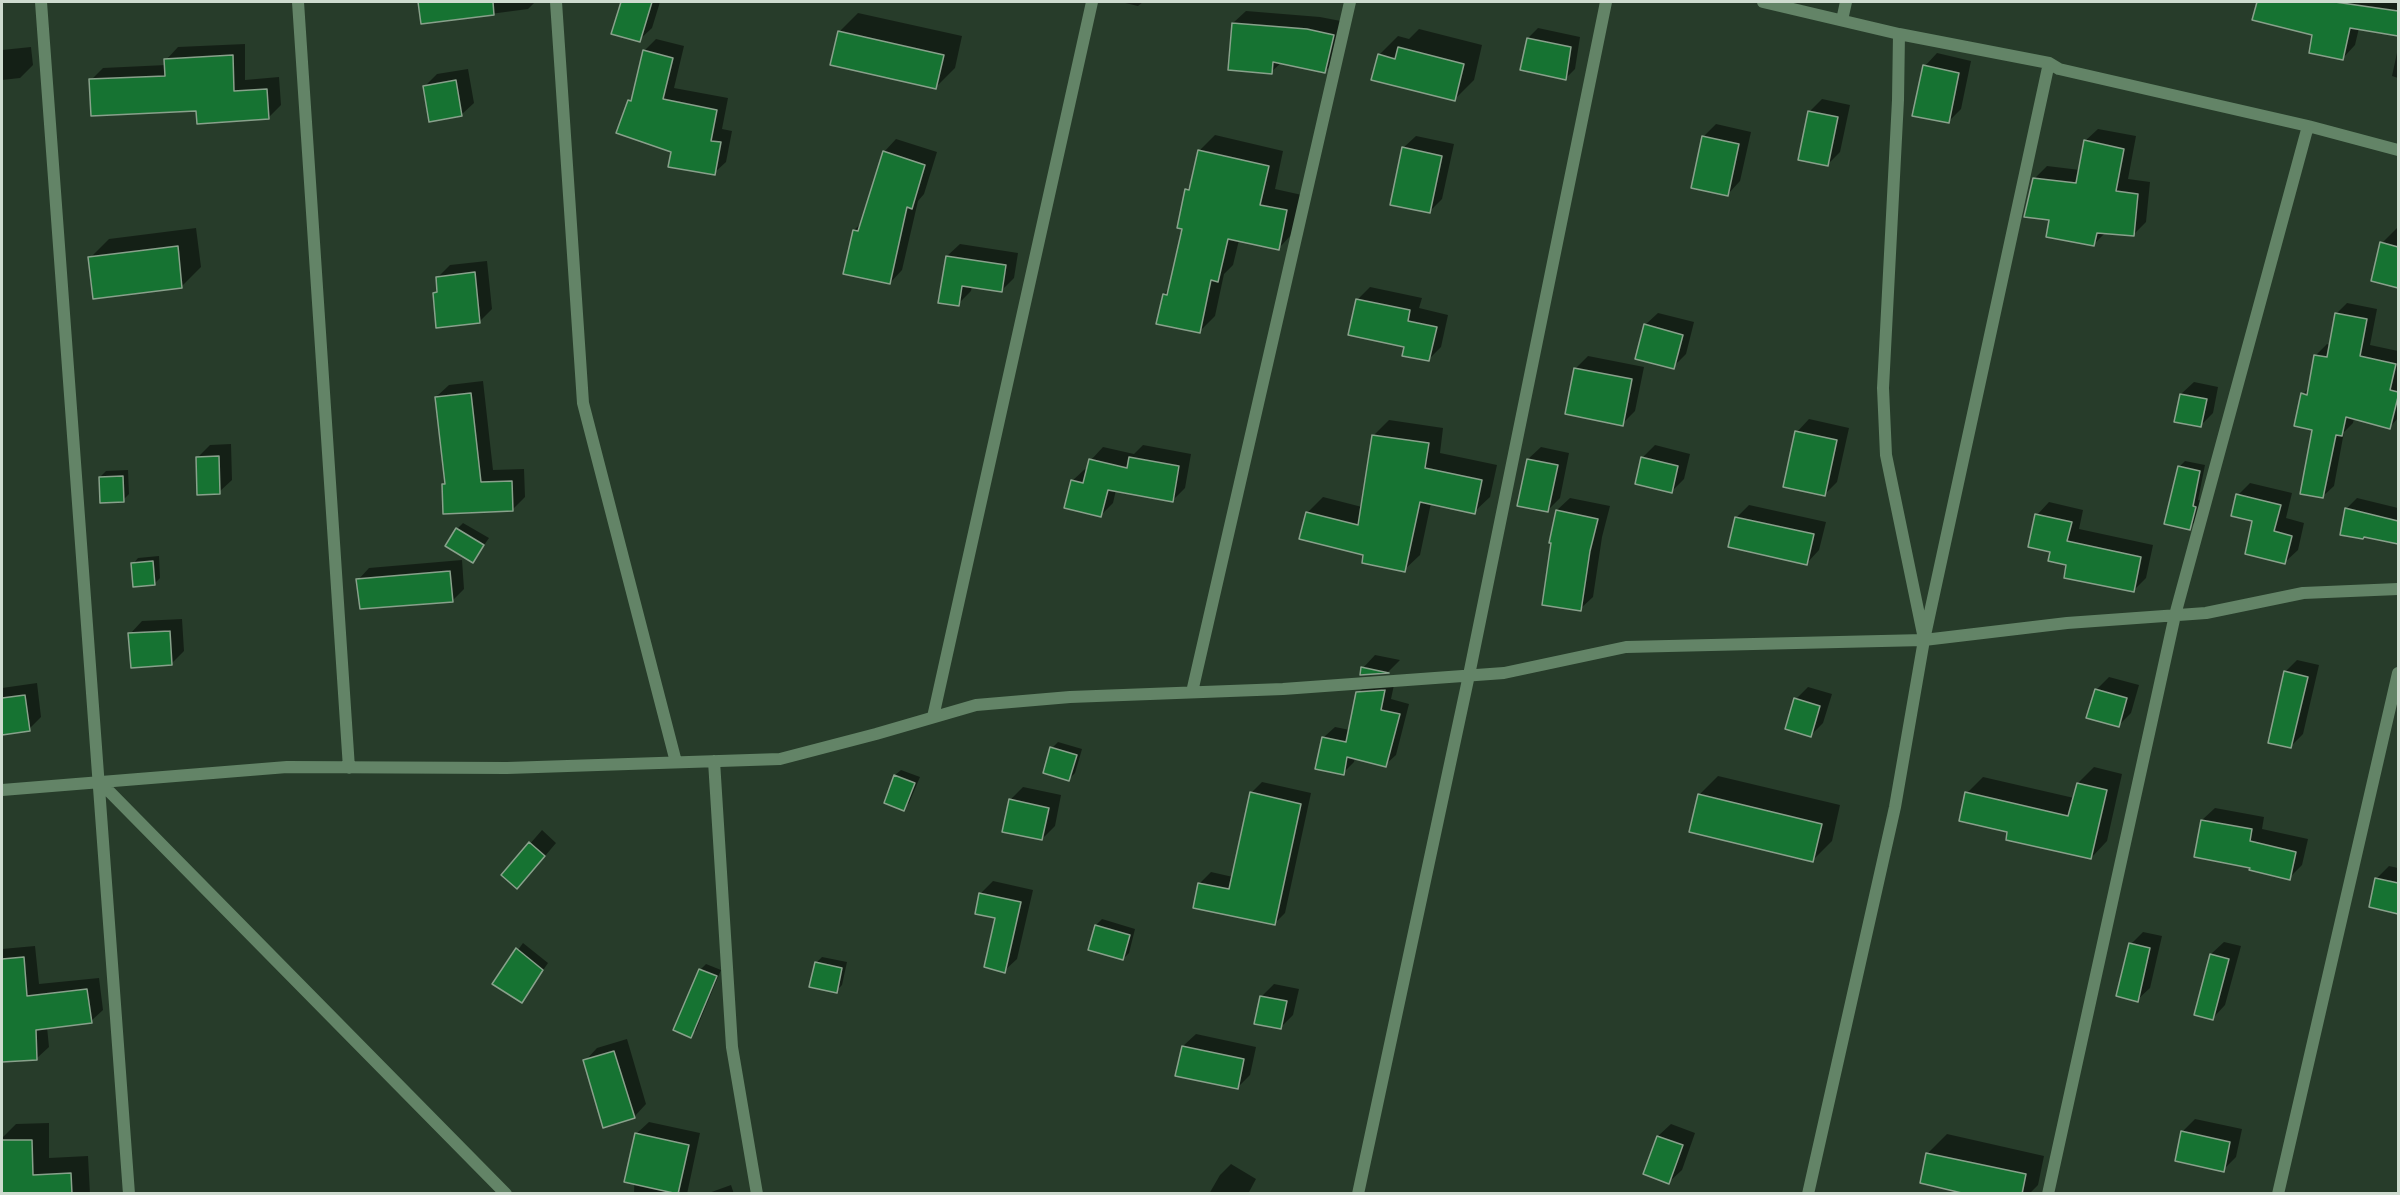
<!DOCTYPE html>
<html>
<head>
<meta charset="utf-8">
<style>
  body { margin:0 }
  #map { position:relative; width:2400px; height:1195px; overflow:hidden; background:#273c2a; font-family:"Libre Baskerville",serif }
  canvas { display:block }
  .frame { position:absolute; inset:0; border:3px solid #cedbcf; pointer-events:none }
</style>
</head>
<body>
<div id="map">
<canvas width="2400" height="1195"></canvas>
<div class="frame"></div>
</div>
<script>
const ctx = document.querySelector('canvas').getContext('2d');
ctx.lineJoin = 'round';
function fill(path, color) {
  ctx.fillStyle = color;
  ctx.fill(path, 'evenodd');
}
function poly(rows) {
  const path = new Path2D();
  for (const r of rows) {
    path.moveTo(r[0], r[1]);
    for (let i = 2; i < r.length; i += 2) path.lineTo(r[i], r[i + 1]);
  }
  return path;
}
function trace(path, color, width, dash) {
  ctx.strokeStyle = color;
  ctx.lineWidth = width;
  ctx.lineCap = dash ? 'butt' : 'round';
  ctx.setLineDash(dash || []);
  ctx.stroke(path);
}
fill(poly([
  [420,2,535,2,528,9,422,23],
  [622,2,660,2,652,28,639,40,613,33],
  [1121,2,1143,2,1138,6],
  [2258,2,2398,2,2398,35,2359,28,2355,45,2343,58,2314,34,2254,19],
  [1246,11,1320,17,1346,22,1337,59,1325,71,1282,62,1271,72,1233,23],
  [858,13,962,36,955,68,936,87,839,32],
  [1538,28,1580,37,1575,69,1565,79,1528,38],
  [1419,29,1482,45,1474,80,1455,99,1379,55,1398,36,1409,39],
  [656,39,684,46,674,88,728,98,722,129,732,131,726,162,714,173,673,151,629,101,633,97,644,51],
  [245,44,245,80,279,77,281,105,269,117,91,80,103,68,166,65,166,60,178,47],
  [31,47,33,65,20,78,2,80,2,50],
  [2398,48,2398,78,2392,76],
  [1937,53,1971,61,1961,109,1948,122,1925,66],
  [468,69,474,103,461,115,425,86,437,74],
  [1822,99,1850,105,1840,152,1827,165,1809,112],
  [1716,124,1751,132,1740,181,1728,194,1703,137],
  [2098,129,2136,136,2128,179,2150,182,2146,222,2133,235,2106,232,2094,244,2034,179,2047,166,2080,170,2085,141],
  [1215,135,1283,151,1275,189,1302,195,1294,232,1279,248,1239,240,1233,265,1224,274,1215,316,1200,331,1164,294,1170,288,1184,228,1186,190,1192,184,1199,151],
  [1416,136,1454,144,1442,199,1429,212,1403,148],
  [896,139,937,152,924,194,918,201,902,270,890,283,854,230,863,222,884,152],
  [2398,227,2398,287,2373,280,2382,243],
  [196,228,201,267,182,286,90,258,109,239],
  [960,244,1018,253,1014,278,1001,291,972,286,971,291,958,304,947,256],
  [487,261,492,309,479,322,435,293,438,289,438,277,450,265],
  [1370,287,1422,298,1419,308,1448,315,1441,347,1428,360,1406,346,1358,299],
  [2347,303,2377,309,2370,345,2398,351,2398,418,2390,427,2354,418,2353,423,2344,432,2334,486,2322,497,2313,429,2303,394,2310,387,2316,355,2327,344,2330,345,2336,314],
  [1658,313,1694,322,1686,354,1673,367,1645,325],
  [1588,356,1644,367,1635,411,1622,424,1575,369],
  [483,381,493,470,524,469,525,497,513,509,443,484,446,482,436,397,449,385],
  [2194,382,2218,387,2213,413,2201,425,2181,394],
  [1809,419,1849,428,1837,482,1824,495,1797,432],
  [1389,420,1443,428,1440,453,1497,465,1490,497,1474,512,1431,503,1420,555,1404,570,1365,554,1307,513,1323,497,1362,507,1373,436],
  [231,444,232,480,219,492,197,458,210,445],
  [1143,445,1191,454,1185,488,1172,501,1116,490,1113,503,1100,516,1072,481,1085,469,1088,469,1091,460,1103,447,1134,454],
  [1655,445,1690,454,1684,479,1672,491,1642,458],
  [1541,447,1569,453,1560,498,1547,511,1528,459],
  [2185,461,2205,465,2198,500,2201,501,2195,522,2189,528,2179,467],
  [128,470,129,494,123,500,100,477,106,471],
  [2250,483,2292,493,2286,518,2304,523,2298,550,2285,562,2238,495],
  [1570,498,1610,506,1602,537,1593,597,1580,609,1553,542,1557,510],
  [2357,498,2398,508,2398,541,2342,533,2347,508],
  [2049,502,2083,510,2079,529,2153,545,2146,578,2133,591,2068,564,2052,551,2037,515],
  [1749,505,1826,522,1819,550,1807,563,1736,518],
  [463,523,489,538,473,561,457,529],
  [159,556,160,578,154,584,133,564,138,558],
  [462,560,464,589,452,601,358,580,369,568],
  [182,619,184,651,171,664,130,634,142,621],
  [1375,655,1400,660,1388,672,1361,674,1363,668],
  [2297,660,2319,665,2303,734,2290,747,2285,672],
  [2109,677,2139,685,2131,713,2118,726,2096,690],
  [1395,680,1391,699,1409,704,1396,755,1385,765,1355,757,1354,762,1343,773,1324,737,1335,727,1350,730,1358,693,1369,682],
  [37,683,41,717,29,729,2,733,2,688],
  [1808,687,1832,694,1823,723,1811,735,1796,699],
  [1058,742,1082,749,1075,773,1069,779,1052,748],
  [2094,767,2122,774,2107,841,2091,858,2009,831,1967,793,1983,777,2074,798,2078,783],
  [901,770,920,777,909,803,903,809,885,802,895,775],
  [1718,776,1840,805,1832,841,1813,860,1699,795],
  [1262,782,1311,793,1285,913,1274,924,1195,907,1200,883,1211,872,1233,877,1251,793],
  [1023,787,1061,795,1055,826,1042,839,1010,800],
  [2215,808,2264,817,2262,829,2308,839,2302,865,2289,878,2252,867,2202,820],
  [542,830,556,843,529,875,503,875],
  [2389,866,2398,868,2398,912,2370,906,2376,879],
  [993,881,1033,890,1017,959,1004,971,997,917,977,913,981,893],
  [1102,919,1135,929,1129,953,1123,959,1090,949,1096,925],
  [2143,932,2162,936,2150,988,2137,1000,2131,944],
  [2224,942,2241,946,2225,1005,2213,1018,2211,954],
  [523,943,548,963,522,1001,494,983],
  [35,946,39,984,99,978,103,1010,91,1021,47,1027,49,1047,37,1058,2,1061,2,949],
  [822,957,847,962,842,985,836,991,816,963],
  [706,964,721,970,696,1030,691,1036,700,970],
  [1274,984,1299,989,1293,1015,1280,1028,1262,996],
  [1196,1034,1256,1047,1250,1075,1237,1088,1183,1046],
  [627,1039,646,1104,634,1117,585,1061,597,1048],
  [2195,1119,2242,1129,2236,1157,2223,1170,2182,1132],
  [649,1122,700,1133,687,1194,634,1194,636,1134],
  [49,1123,49,1158,88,1156,90,1194,3,1194,2,1138,16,1124],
  [1671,1124,1695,1133,1682,1170,1669,1182,1645,1173,1658,1136],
  [1947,1134,2044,1156,2038,1185,2029,1194,1973,1194,1922,1182,1928,1153],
  [1231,1164,1256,1179,1248,1194,1209,1194,1220,1175],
  [731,1185,734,1194,706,1194]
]), '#0007');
const building = poly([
  [418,2,493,2,494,15,421,24,418,2],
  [621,2,652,2,640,42,611,34,621,2],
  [2257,2,2335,2,2398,11,2398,36,2350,28,2343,60,2309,53,2312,35,2252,20,2257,2],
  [1232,23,1307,29,1334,35,1325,73,1273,62,1272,74,1228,70,1232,23],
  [838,31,944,55,936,89,830,65,838,31],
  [1527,38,1571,47,1566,80,1520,70,1527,38],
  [1398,47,1464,64,1455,101,1371,80,1378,54,1395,59,1398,47],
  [643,50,673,58,663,99,717,110,711,141,721,142,715,175,668,167,671,152,616,133,628,100,631,101,643,50],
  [233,55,234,91,267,89,269,119,197,124,196,111,91,116,89,79,165,76,164,59,233,55],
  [1923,65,1959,73,1949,123,1912,116,1923,65],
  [456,80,462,116,429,122,423,86,456,80],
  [1808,111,1838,117,1828,166,1798,160,1808,111],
  [1702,136,1739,144,1728,196,1691,188,1702,136],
  [2084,140,2124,149,2116,191,2138,194,2134,236,2097,233,2094,246,2046,237,2049,220,2024,217,2033,178,2076,183,2084,140],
  [1402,147,1442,156,1430,213,1390,205,1402,147],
  [1198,150,1269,166,1260,205,1287,210,1279,250,1228,239,1218,282,1211,280,1200,333,1156,324,1163,294,1167,295,1182,229,1177,228,1185,189,1189,190,1198,150],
  [883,151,925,165,912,209,907,207,890,284,843,274,853,230,858,231,883,151],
  [2380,242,2398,247,2398,288,2371,281,2380,242],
  [178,246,182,288,93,299,88,257,178,246],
  [946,256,1006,265,1002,292,962,286,959,306,938,303,946,256],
  [475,272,480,323,436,328,433,293,437,292,436,277,475,272],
  [1356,299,1410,310,1408,321,1437,327,1429,361,1402,356,1404,347,1348,335,1356,299],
  [2335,313,2367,319,2360,356,2396,364,2390,390,2398,392,2398,397,2390,429,2346,417,2342,436,2336,435,2323,498,2300,494,2312,430,2294,426,2301,393,2307,395,2314,355,2327,357,2335,313],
  [1644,324,1683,335,1674,369,1635,359,1644,324],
  [1574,368,1632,379,1623,426,1565,414,1574,368],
  [471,393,481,482,512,481,513,511,443,514,442,484,445,484,435,397,471,393],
  [2180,394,2207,399,2201,427,2174,422,2180,394],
  [1795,431,1837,440,1825,496,1783,487,1795,431],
  [1372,435,1429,443,1425,468,1482,480,1475,514,1420,502,1405,572,1362,563,1363,555,1299,539,1306,512,1358,525,1372,435],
  [219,456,220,494,197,495,196,457,219,456],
  [1129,457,1179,466,1173,502,1108,490,1101,517,1064,508,1071,480,1083,483,1089,459,1127,468,1129,457],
  [1641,457,1678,466,1672,493,1635,484,1641,457],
  [1527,459,1558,465,1548,512,1517,506,1527,459],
  [2178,466,2200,471,2193,506,2196,507,2190,530,2164,524,2178,466],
  [123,476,124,502,100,503,99,477,123,476],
  [2236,494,2281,505,2274,531,2292,536,2285,564,2245,554,2252,521,2231,516,2236,494],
  [2345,508,2398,521,2398,544,2364,537,2363,539,2340,535,2345,508],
  [1556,510,1598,519,1590,551,1581,611,1542,605,1551,543,1549,543,1556,510],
  [2035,514,2072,522,2067,541,2141,557,2134,592,2064,578,2066,565,2048,561,2050,552,2028,547,2035,514],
  [1735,517,1814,534,1807,565,1728,547,1735,517],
  [456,528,484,545,473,563,445,546,456,528],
  [153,561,155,585,133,587,131,563,153,561],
  [450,571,453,602,360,609,356,579,450,571],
  [170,631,172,665,131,668,128,633,170,631],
  [1361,667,1389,673,1360,675,1361,667],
  [2284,671,2308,677,2291,748,2268,743,2284,671],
  [2095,689,2127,698,2119,727,2086,718,2095,689],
  [1385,690,1381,710,1400,714,1386,767,1347,757,1344,775,1315,769,1322,737,1346,742,1356,692,1385,690],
  [25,695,30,731,2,735,2,698,25,695],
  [1794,698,1820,706,1811,737,1785,729,1794,698],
  [1050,747,1077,755,1069,781,1043,773,1050,747],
  [894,775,915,783,904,811,884,803,894,775],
  [2077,783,2107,790,2091,859,2006,840,2007,832,1959,821,1965,792,2068,816,2077,783],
  [1250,792,1301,804,1275,925,1193,908,1198,883,1229,889,1250,792],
  [1698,794,1822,824,1813,862,1689,832,1698,794],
  [1009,799,1049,808,1042,840,1002,832,1009,799],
  [2201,820,2252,829,2250,841,2296,852,2290,880,2249,870,2250,868,2194,857,2201,820],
  [529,842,545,856,517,889,501,875,529,842],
  [2375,878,2398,883,2398,914,2369,907,2375,878],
  [979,893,1021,902,1005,973,984,967,995,918,975,914,979,893],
  [1095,925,1130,935,1123,960,1088,950,1095,925],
  [2129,943,2150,948,2138,1002,2116,996,2129,943],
  [516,948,543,970,522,1003,492,984,516,948],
  [2210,954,2229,959,2213,1020,2194,1015,2210,954],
  [24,957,27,996,87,989,92,1023,36,1030,37,1060,2,1062,2,959,24,957],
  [815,962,842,968,837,993,809,987,815,962],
  [699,969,717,976,691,1038,673,1030,699,969],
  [1260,996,1287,1001,1281,1029,1254,1024,1260,996],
  [1182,1046,1244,1059,1238,1089,1175,1076,1182,1046],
  [614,1051,635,1118,603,1128,583,1060,614,1051],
  [2181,1131,2230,1142,2224,1172,2175,1161,2181,1131],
  [635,1133,689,1145,678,1194,624,1182,635,1133],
  [1657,1136,1683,1145,1669,1184,1643,1174,1657,1136],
  [2,1140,32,1140,33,1175,71,1173,72,1194,2,1194,2,1140],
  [1926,1153,2026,1174,2022,1194,1966,1194,1920,1183,1926,1153]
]);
fill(building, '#167332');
trace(building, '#88a18b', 1.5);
trace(poly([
  [41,2,129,1194],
  [298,2,349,768],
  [556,2,583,403,676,762],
  [1763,2,1899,34,2049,63,2059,69,2308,126,2398,150],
  [1842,20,1846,2],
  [1899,34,1898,100,1883,388,1886,455,1923,634],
  [1192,692,1350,2],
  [933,717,1092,2],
  [714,761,732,1047,757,1194],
  [99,781,506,1194],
  [2,790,287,767,507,768,780,759,876,734,976,705,1070,697,1283,689,1504,673,1626,647,1924,640,2067,623,2206,613,2303,593,2398,589],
  [1358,1194,1469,675,1606,2],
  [1808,1194,1895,807,1924,640,2049,63],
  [2048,1194,2175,615,2308,126],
  [2278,1194,2398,673]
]), '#638467', 12);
</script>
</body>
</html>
